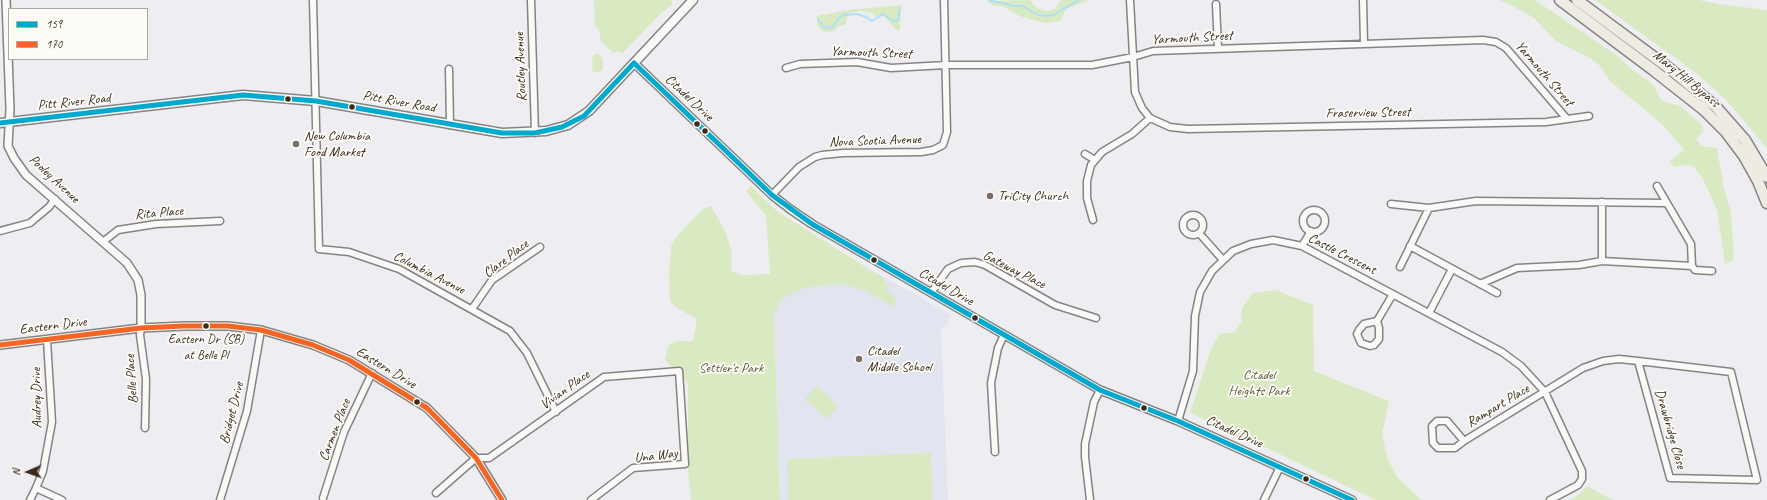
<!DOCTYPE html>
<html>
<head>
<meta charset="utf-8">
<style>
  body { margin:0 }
  #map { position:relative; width:1767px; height:500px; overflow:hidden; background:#eeeef2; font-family:Caveat,sans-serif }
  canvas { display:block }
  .legend { position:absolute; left:8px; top:8px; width:140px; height:52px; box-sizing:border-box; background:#fdfcf7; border:1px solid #afa8a0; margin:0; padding:5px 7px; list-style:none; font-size:12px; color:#3b2a1e }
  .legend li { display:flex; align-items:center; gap:8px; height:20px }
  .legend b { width:20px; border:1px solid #afa8a0 }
  .north { position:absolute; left:8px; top:452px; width:40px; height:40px; -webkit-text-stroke:3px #fdfcf7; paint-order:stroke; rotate:268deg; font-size:11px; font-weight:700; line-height:16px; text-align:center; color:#3b2a1e }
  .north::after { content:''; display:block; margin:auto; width:14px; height:18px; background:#3b2a1e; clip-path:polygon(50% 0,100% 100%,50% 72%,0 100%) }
</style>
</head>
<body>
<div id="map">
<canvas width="1767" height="500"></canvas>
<ul class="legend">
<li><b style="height:5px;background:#00a9ce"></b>159</li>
<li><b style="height:5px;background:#f26522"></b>170</li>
</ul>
<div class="north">N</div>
</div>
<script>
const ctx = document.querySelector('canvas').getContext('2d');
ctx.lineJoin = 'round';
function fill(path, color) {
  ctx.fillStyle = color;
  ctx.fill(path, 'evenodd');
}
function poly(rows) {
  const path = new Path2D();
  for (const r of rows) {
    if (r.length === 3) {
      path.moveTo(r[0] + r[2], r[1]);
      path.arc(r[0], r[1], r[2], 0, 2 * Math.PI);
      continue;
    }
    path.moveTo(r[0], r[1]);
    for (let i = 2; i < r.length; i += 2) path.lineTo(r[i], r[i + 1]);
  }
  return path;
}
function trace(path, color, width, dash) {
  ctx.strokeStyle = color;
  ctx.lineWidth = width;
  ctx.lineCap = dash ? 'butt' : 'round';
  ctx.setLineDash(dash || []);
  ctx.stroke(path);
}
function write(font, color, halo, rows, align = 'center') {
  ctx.font = font + ' Caveat,sans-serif';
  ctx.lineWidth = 3.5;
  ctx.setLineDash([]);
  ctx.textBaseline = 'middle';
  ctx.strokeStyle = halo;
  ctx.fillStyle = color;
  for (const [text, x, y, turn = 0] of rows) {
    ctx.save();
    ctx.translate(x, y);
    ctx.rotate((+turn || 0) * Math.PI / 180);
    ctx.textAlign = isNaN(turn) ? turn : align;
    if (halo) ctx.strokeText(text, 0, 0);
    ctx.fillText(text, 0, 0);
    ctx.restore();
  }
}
fill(poly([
  [771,213,951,315,947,324,941,329,948,500,780,500]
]), '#e2e4f0');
fill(poly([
  [594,0,672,0,672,5,662,12,622,54,618,51,613,53,601,41,598,27,595,27],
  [1031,0,1033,5,1037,8,1047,11,1055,9,1061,0,1089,0,1066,9,1061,21,1045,23,1019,16,1004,7,992,5,987,1],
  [1500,0,1535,0,1619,57,1630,68,1649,81,1655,87,1660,99,1667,103,1679,105,1701,124,1704,131,1696,139,1701,146,1717,148,1724,189,1731,212,1734,260,1725,264,1717,210,1703,179,1693,166,1685,165,1674,167,1670,161,1684,150,1663,125,1610,81,1600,66,1590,58,1556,41,1534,18,1524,12],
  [1595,0,1699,0,1719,4,1767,10,1767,148,1724,98,1696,73],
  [901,5,900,28,897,31,883,15,875,16,873,13,863,11,848,13,846,24,838,27,834,31,827,32,822,31,817,25,817,16,848,10],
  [595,54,599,54,603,59,603,69,599,73,591,71,593,67,592,57],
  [751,186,777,211,883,278,889,287,887,292,896,298,894,307,867,291,840,284,804,288,781,299,774,316,780,500,691,500,688,470,688,383,665,360,668,346,675,341,693,341,697,319,677,308,670,301,669,272,671,246,677,236,689,223,702,210,711,206,725,231,732,252,731,271,743,275,770,274,766,216,746,191],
  [1276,290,1313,305,1314,371,1389,401,1382,434,1388,460,1398,478,1421,500,1376,500,1260,445,1259,447,1207,423,1207,421,1190,413,1211,349,1219,334,1235,332,1241,322,1242,308,1253,293],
  [817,386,838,406,827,419,805,399],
  [931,453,932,500,788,500,787,459],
  [1587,486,1609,498,1614,500,1568,500,1576,497]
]), '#d9eac3');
trace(poly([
  [989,0,1014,6,1023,6,1038,15,1045,16,1053,15,1079,0],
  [818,19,824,27,830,28,833,27,838,19,844,15,857,14,866,17,872,21,883,14,891,20,896,21,898,20,900,8]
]), '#afdff5', 2);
const minor = poly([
  [313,0,319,249,349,252,399,269,510,331,527,353,556,412],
  [531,0,535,133],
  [1130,0,1135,92,1142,108,1150,118,1170,127,1188,129,1546,122,1589,116],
  [1363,0,1364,44],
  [1216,4,1218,48],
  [786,68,800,64,857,62,891,68,946,65,1092,65,1133,57,1153,51,1483,40,1496,42,1506,48,1567,119],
  [449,69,450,125],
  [1085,154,1095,160],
  [1657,186,1691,244,1692,266],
  [772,195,799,167,815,157,822,155,843,153,921,152,933,150,943,145,947,132,944,0],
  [1391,204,1429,208,1476,201,1666,203],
  [1314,221,11],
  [1193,225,10],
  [1093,220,1087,198,1087,181,1091,165,1102,152,1132,134,1150,118],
  [0,231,30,223,49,207,55,199],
  [1199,233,1223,260],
  [104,241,118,230,156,224,220,221],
  [1302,246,1311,231],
  [1410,246,1497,293],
  [1602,261,1602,202],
  [1400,267,1429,208],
  [1480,284,1517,268,1579,265,1602,261,1692,266,1695,270,1712,271],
  [931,293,948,269,961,263,975,262,985,265,1055,305,1096,318],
  [472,309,492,280,540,247],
  [1429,313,1452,269],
  [1377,321,1379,328,1379,339,1374,345,1370,346,1361,343,1357,334,1359,330,1364,324,1377,321,1393,294],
  [141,328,140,335,146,379,145,428],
  [1178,421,1193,371,1195,316,1200,292,1212,271,1233,251,1251,244,1273,240,1302,246,1502,352,1521,366,1545,392,1582,471,1582,479,1578,485,1550,500],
  [1464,441,1455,448,1438,448,1433,443,1432,426,1437,421,1447,421,1464,441,1583,368,1603,361,1619,359,1638,361,1731,372,1757,480,1670,478,1638,361],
  [995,452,991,383,998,348,1004,335],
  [36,488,62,500],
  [436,493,476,458,489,458,604,377,679,371,685,464,633,468,591,500],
  [323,498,344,432,372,373],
  [30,500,36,488,43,471,52,422,47,340],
  [220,500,247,411,261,330],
  [1090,500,1085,457,1085,444,1094,402,1100,390],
  [1264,500,1280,467]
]);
const tertiary = poly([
  [6,0,10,109,8,146,14,158,26,175,127,263,138,280,141,295,141,328],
  [634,63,772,195,790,209,812,224,1100,390,1178,421,1352,500],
  [0,345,141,328,184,326,228,326,261,330,313,345,349,360,427,408,476,458,502,500]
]);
const secondary = poly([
  [0,123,243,95,316,101,502,133,546,131,568,125,589,111,693,0]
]);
const trunk = poly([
  [1560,0,1652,69,1704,110,1726,132,1744,156,1758,181,1767,203],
  [1577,0,1670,69,1716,107,1745,140,1767,177]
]);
trace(minor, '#878382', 9);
trace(tertiary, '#878382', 10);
trace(secondary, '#878382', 11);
trace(trunk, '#878382', 13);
trace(minor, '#f9f9f8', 6);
trace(tertiary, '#f9f9f8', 7);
trace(secondary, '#f9f9f8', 8);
trace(trunk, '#eeebe2', 10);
trace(poly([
  [634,63,772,195,812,224,1100,390,1178,421,1352,500],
  [0,123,243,95,316,101,502,133,535,133,562,127,584,116,634,63]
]), '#00a9ce', 5);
trace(poly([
  [0,345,141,328,184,326,228,326,261,330,313,345,349,360,427,408,476,458,502,500]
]), '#f26522', 5);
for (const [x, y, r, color] of [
  [288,99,3.5,"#3b2a1e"],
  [352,107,3.5,"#3b2a1e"],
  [697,124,3.5,"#3b2a1e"],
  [705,131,3.5,"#3b2a1e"],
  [296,144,4,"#7a6f68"],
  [990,196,4,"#7a6f68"],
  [874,260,3.5,"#3b2a1e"],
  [975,318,3.5,"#3b2a1e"],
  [206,326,3.5,"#3b2a1e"],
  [859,359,4,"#7a6f68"],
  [417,402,3.5,"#3b2a1e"],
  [1144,408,3.5,"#3b2a1e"],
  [1306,479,3.5,"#3b2a1e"]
]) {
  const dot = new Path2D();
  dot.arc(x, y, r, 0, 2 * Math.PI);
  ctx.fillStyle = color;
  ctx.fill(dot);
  trace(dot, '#fdfcf7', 1.5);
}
write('13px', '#3b2a1e', '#fdfcf7', [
  ["Eastern Dr (SB)",206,340],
  ["at Belle Pl",206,356]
]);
write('14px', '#3b2a1e', '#fdfcf7', [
  ["Yarmouth Street",1192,38,-3],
  ["Yarmouth Street",871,53,2],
  ["Routley Avenue",521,67,-92],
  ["Yarmouth Street",1544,74,49],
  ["Mary Hill Bypass",1686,79,39],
  ["Citadel Drive",689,98,43],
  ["Pitt River Road",74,102,-6],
  ["Pitt River Road",399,102,10],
  ["Fraserview Street",1368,113,-1],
  ["Nova Scotia Avenue",875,141,-2],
  ["Pooley Avenue",54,179,43],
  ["Rita Place",159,213,-5],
  ["Castle Crescent",1342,254,27],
  ["Clare Place",506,259,-38],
  ["Gateway Place",1014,270,27],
  ["Columbia Avenue",429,273,27],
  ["Citadel Drive",946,287,30],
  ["Eastern Drive",53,326,-7],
  ["Eastern Drive",386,368,31],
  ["Belle Place",132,379,-94],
  ["Vivian Place",565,390,-36],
  ["Audrey Drive",37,398,-91],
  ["Rampart Place",1498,406,-31],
  ["Bridget Drive",232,413,-76],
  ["Drawbridge Close",1670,429,74],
  ["Carmen Place",335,430,-69],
  ["Citadel Drive",1234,432,24],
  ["Una Way",656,456,-7]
]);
write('14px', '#3b2a1e', '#fdfcf7', [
  ["New Columbia",304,136],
  ["Food Market",304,152],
  ["TriCity Church",998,196],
  ["Citadel",867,351],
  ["Middle School",867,367]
], 'left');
write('14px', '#5e593e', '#fdfcf7', [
  ["Settler's Park",731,368],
  ["Citadel",1259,375],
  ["Heights Park",1259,391]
]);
</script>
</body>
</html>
